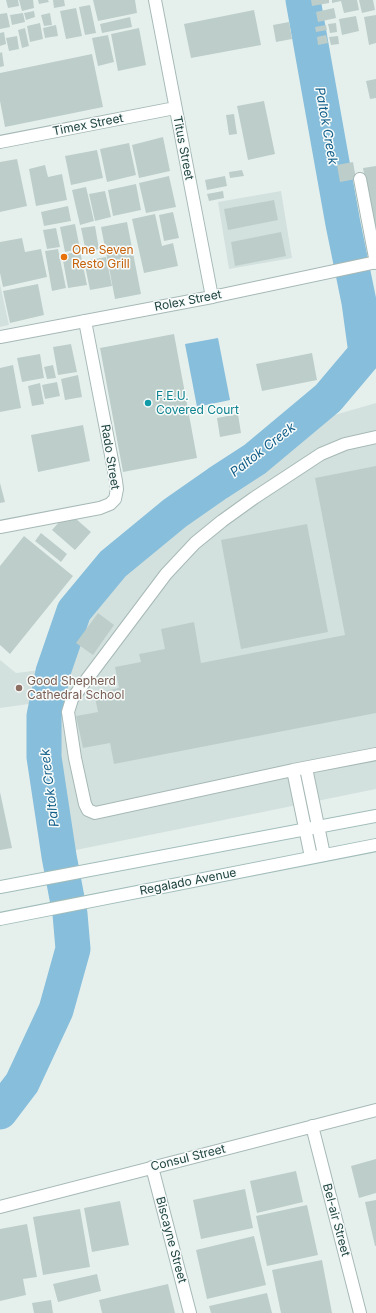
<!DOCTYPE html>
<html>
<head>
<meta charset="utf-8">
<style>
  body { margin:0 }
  canvas { display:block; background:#e5f0ed }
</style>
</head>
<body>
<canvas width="376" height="1313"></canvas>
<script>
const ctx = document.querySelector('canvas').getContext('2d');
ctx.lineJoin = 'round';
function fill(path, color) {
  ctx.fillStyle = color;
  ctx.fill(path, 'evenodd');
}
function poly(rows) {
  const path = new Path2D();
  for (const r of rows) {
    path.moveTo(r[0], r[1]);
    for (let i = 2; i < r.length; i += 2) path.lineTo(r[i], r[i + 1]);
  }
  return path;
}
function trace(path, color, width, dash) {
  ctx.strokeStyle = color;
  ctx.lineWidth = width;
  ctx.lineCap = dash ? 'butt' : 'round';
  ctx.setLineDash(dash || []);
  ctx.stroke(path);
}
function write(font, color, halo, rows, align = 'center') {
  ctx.font = font + ' Inter,sans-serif';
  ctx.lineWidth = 3;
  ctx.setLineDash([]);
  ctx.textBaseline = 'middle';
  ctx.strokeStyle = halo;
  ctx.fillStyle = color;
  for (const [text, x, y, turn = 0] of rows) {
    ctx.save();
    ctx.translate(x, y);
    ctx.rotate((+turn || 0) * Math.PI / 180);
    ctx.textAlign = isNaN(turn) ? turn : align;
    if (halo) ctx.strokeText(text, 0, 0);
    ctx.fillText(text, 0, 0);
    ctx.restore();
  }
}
fill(poly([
  [281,191,292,258,229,269,218,202],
  [0,284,9,325,0,327],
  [376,403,376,789,71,851,54,769,51,745,55,702,71,648,113,581,324,418],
  [0,660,16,673,40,670,36,703,0,708]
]), '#d3e1de');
fill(poly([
  [218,338,230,400,197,407,185,344]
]), '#87bedb');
trace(poly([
  [0,1112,22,1083,56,1010,73,949,70,914,59,856,44,757,44,716,53,672,74,611,113,564,175,513,218,483,255,459,328,398,366,353,359,302,343,224,303,0]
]), '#87bedb', 35);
fill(poly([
  [6,0,18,0,19,6,8,8],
  [19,0,33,0,34,8,22,11],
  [38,0,48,0,49,2,39,4],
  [53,0,64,0,65,6,54,8],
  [93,0,135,0,137,13,98,21],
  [311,0,329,0,329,3,312,6],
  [332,0,357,0,359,10,344,13,341,1,332,3],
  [359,0,373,0,375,10,362,13],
  [90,5,96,33,85,35,79,7],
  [76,8,82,36,66,39,60,11],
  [334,8,336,18,318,22,316,12],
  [254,10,261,45,191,58,184,24],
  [34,11,35,17,26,20,24,13],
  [7,13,10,27,0,29,0,14],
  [23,13,25,22,12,25,10,15],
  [50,13,52,25,44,26,41,15],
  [376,15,376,43,369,45,364,17],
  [356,16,359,31,342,35,339,19],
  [130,17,132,27,102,33,100,24],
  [289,22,292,39,276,42,273,25],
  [40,23,43,39,30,42,27,26],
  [336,23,337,32,330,33,328,24],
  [56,25,58,36,45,38,43,28],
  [326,25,327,30,316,32,315,27],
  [25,28,29,46,22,48,18,30],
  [139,28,146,65,118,71,111,34],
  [4,32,6,44,0,46,0,33],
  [108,35,114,62,98,66,92,38],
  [326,35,328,43,318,45,317,37],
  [17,36,19,49,9,51,6,38],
  [338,36,339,44,331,45,329,37],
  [2,52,4,66,0,67,0,53],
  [92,54,103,107,5,127,0,101,0,73],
  [376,79,376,98,370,99,366,81],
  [264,101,275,154,248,160,237,106],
  [234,114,237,134,229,135,226,115],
  [163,137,170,171,139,178,132,145],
  [129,143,136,175,107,182,100,149],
  [97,150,103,178,71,185,65,156],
  [17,159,27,206,0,212,0,162],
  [353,162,356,179,340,182,337,165],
  [45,165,48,177,62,174,67,200,36,206,29,169],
  [376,166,376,230,374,230,363,168],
  [242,170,244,176,230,178,229,172],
  [169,176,176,207,146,213,139,183],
  [225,176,227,186,207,190,205,180],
  [136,184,141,210,113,216,108,190],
  [86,187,94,221,80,225,72,190],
  [105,191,111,217,95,221,89,194],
  [223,191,224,198,209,201,207,194],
  [274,200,278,220,228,230,224,209],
  [68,206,71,221,44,226,41,212],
  [173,212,179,238,164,241,159,215],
  [155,214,162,246,173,243,178,266,144,273,132,219],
  [127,222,141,294,115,299,101,227],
  [75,224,80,249,65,252,60,227],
  [95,226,99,249,86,252,81,228],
  [56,228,60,247,47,249,43,230],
  [281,232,286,256,235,266,231,242],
  [22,238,25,252,41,249,47,277,3,287,0,273,0,242],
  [58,249,66,288,52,291,45,251],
  [80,251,87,285,68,288,62,255],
  [106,257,112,286,90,290,84,261],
  [38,284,44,315,10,323,3,291],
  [174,334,197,458,123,472,100,348],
  [71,344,77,372,58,375,53,347],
  [312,353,317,380,262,391,256,364],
  [40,354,44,378,22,382,17,358],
  [13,365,21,408,0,412,0,368],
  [53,365,56,378,47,379,44,367],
  [78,375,82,397,65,400,61,379],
  [57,382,60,396,45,399,42,385],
  [40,383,44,404,32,406,28,386],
  [238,414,241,433,220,437,217,418],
  [83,425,90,461,38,472,31,435],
  [376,466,376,713,114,764,110,743,83,748,76,716,98,712,94,693,119,688,115,667,141,662,139,654,165,649,161,629,194,622,201,663,345,635,315,478],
  [0,483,5,502,0,503],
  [68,512,91,532,75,550,52,530],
  [307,524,328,632,241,649,221,540],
  [41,533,67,554,61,562,35,541],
  [24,536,73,576,10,654,0,645,0,566],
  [98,613,114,625,93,655,76,643],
  [0,792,12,848,0,850],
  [376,1159,376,1193,359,1198,351,1166],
  [296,1171,303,1202,257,1213,250,1181],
  [245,1189,253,1228,201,1239,193,1200],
  [376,1200,376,1246,375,1246,365,1202],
  [120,1201,129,1245,92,1252,84,1208],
  [307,1205,318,1255,267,1266,256,1216],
  [80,1209,90,1267,43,1275,33,1217],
  [27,1224,37,1277,23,1279,26,1295,0,1301,0,1229],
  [254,1236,266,1285,207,1299,196,1250],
  [322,1260,332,1313,281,1313,272,1270],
  [97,1274,101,1291,58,1302,53,1284],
  [168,1284,175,1313,102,1313,99,1300],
  [267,1293,272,1313,211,1313,209,1306],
  [51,1300,53,1313,34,1313,32,1303]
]), '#bdceca');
const service = poly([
  [360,179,376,263],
  [376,437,345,444,321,454,254,498,222,521,195,543,166,574,72,699,68,712,75,758,85,804,88,810,95,813,293,770,376,754],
  [306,768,324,855],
  [293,770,311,857]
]);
const minor = poly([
  [155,0,212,297],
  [0,142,175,108],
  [0,527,100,508,110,504,115,499,117,489,116,481,85,321],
  [312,1126,360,1313],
  [152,1167,190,1313],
  [0,1207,376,1110]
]);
const tertiary = poly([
  [0,337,212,297,376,262]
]);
const secondary = poly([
  [0,887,376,816],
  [0,919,376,845]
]);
trace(service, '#a6b9b6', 14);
trace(minor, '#a6b9b6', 14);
trace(tertiary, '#a6b9b6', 14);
trace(secondary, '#a2bdba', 14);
trace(service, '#fff', 12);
trace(minor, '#fff', 12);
trace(tertiary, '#fff', 12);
trace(secondary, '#fff', 12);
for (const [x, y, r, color] of [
  [64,257,4,"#e8710a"],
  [148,403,4,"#0f9aa8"],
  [19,688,4,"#8d6e63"]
]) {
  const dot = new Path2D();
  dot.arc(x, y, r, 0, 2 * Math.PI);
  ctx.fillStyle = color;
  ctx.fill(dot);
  trace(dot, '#f7fbfa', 1.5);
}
write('12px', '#214542', '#f7fbfa', [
  ["Timex Street",88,125,-11],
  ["Titus Street",183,148,79],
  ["Rolex Street",188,301,-11],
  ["Rado Street",110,457,81],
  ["Regalado Avenue",188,882,-11],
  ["Consul Street",188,1158,-14],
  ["Bel-air Street",336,1220,75],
  ["Biscayne Street",171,1240,75]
]);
write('12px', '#c56008', '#f7fbfa', [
  ["One Seven",72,250],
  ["Resto Grill",72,264]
], 'left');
write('12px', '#0d838f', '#f7fbfa', [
  ["F.E.U.",156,396],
  ["Covered Court",156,410]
], 'left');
write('12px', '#785e54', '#f7fbfa', [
  ["Good Shepherd",27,681],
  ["Cathedral School",27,695]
], 'left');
write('italic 13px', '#125f8a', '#f7fbfa', [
  ["Paltok Creek",326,126,80],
  ["Paltok Creek",263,450,-38],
  ["Paltok Creek",50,788,-97]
]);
</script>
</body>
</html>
